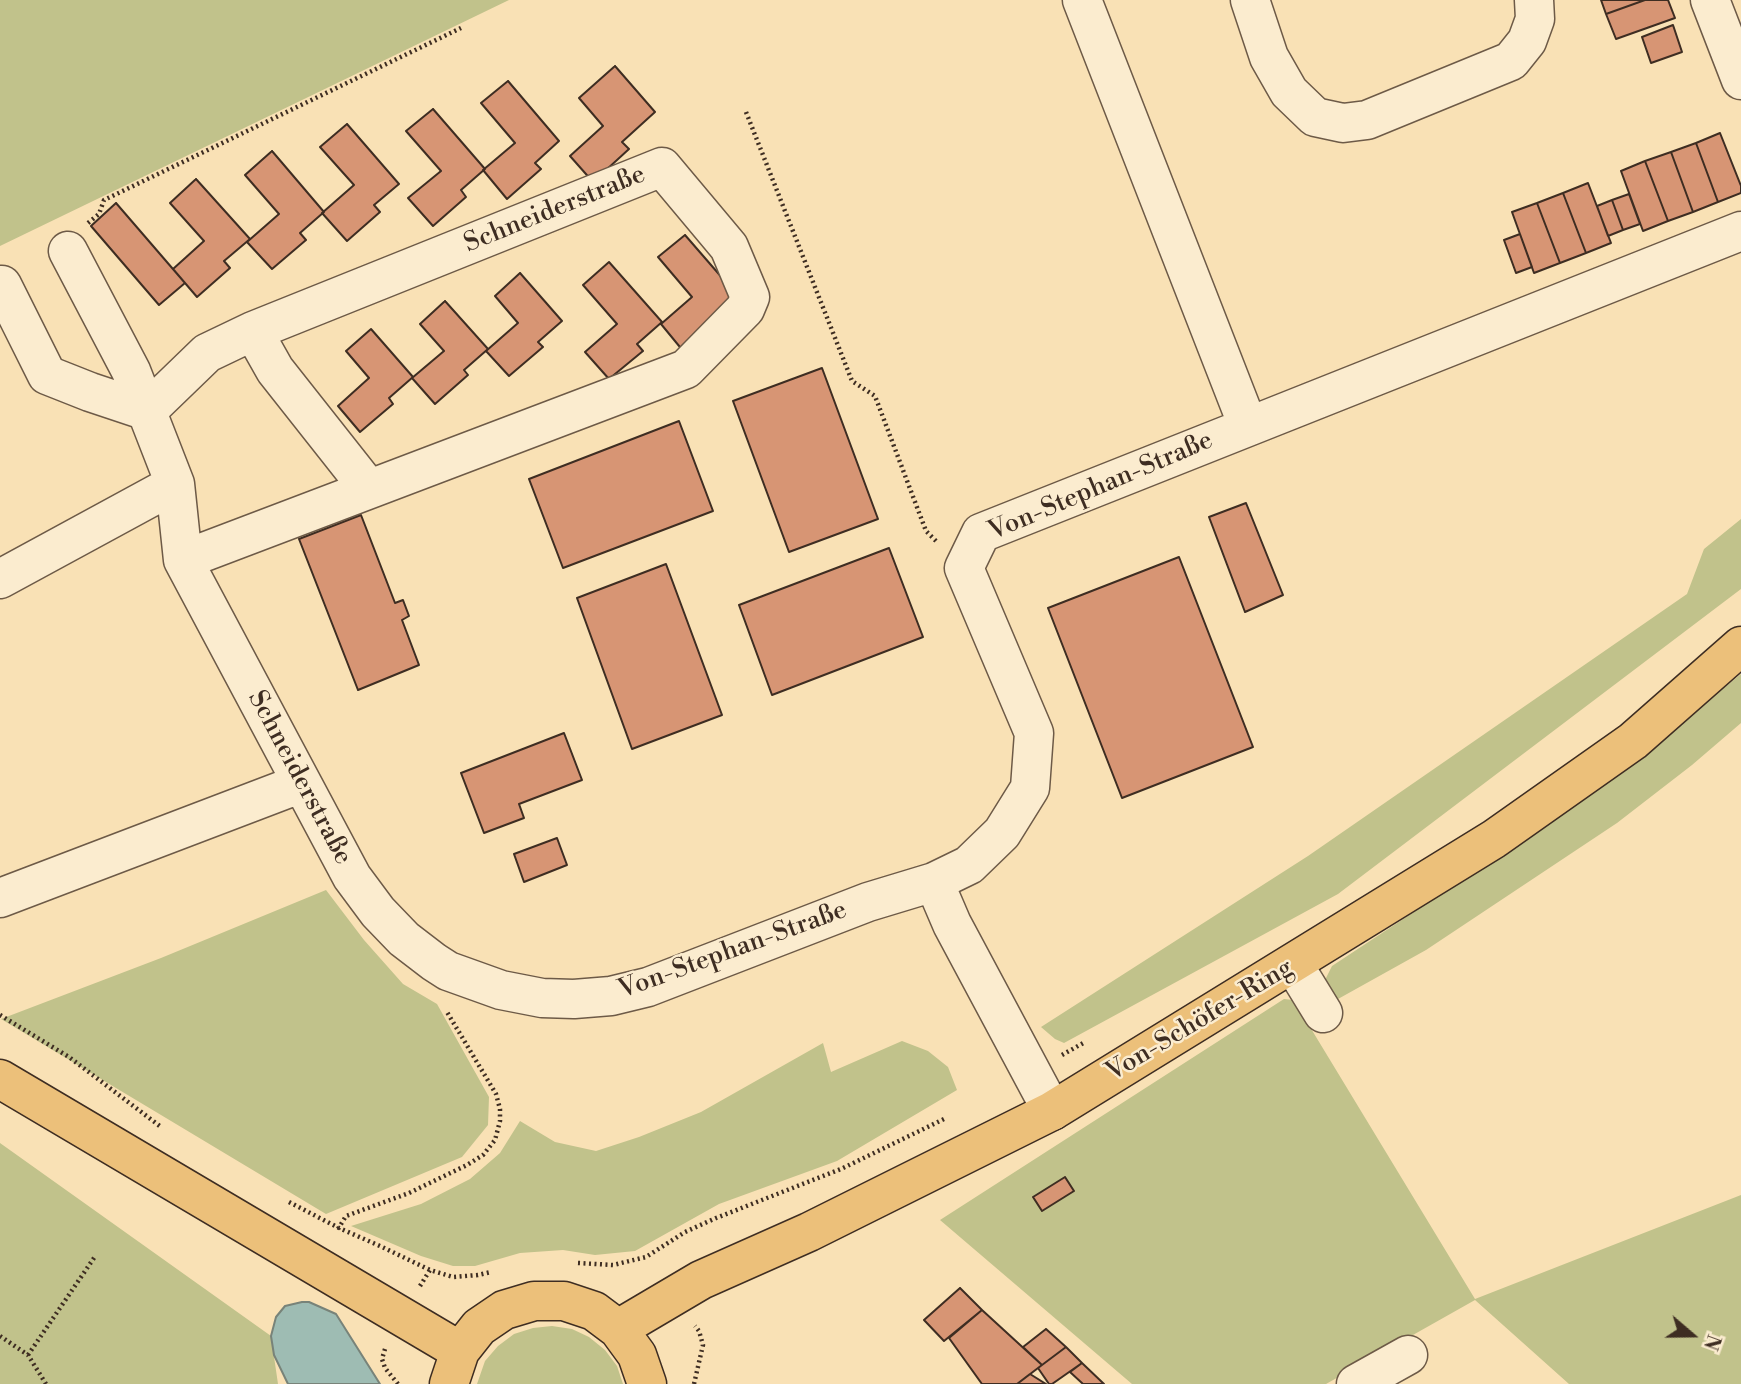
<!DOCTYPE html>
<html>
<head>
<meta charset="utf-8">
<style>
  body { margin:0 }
  #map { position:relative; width:1741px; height:1384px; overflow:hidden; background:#f9e1b5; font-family:"Libre Bodoni",serif }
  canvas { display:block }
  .north { position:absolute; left:1657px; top:1300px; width:70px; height:70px; -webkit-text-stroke:5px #fbeccf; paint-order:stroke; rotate:110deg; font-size:19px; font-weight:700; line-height:28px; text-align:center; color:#3e2d22 }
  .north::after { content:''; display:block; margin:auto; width:24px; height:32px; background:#3e2d22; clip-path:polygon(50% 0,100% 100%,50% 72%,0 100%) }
</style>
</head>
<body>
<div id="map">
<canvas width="1741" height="1384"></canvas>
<div class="north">N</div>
</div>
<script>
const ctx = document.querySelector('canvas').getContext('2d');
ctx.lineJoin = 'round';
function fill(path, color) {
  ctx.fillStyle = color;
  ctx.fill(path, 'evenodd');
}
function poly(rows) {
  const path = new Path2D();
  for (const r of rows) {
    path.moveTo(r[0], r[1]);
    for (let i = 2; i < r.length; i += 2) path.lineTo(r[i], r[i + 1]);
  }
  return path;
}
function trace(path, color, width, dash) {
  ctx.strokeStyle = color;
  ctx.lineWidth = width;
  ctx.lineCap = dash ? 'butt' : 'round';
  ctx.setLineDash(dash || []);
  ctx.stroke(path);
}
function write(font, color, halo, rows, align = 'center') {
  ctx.font = font + ' "Libre Bodoni",serif';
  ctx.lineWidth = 5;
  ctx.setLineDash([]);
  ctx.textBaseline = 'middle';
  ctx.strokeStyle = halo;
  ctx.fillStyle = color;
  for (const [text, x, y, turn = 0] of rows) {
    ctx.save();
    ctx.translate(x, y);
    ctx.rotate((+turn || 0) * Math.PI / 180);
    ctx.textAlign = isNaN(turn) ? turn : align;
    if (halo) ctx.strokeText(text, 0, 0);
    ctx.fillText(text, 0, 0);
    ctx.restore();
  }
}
fill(poly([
  [0,0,509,0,0,246],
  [1741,519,1741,589,1338,894,1064,1043,1055,1039,1041,1027,1308,856,1687,594,1704,549],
  [1741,674,1741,723,1692,765,1617,823,1426,950,1338,999,1328,1008,1325,980,1332,966,1564,813,1694,712],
  [326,890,364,940,403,984,437,1004,489,1097,488,1125,462,1157,326,1214,1,1019,161,958],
  [1284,999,1293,1000,1314,1020,1310,1027,1475,1299,1741,1195,1741,1384,1569,1384,1475,1300,1326,1384,1132,1384,940,1220],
  [902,1041,928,1051,948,1067,957,1090,837,1161,719,1204,635,1251,595,1255,563,1250,520,1253,475,1266,453,1266,421,1256,351,1226,421,1204,470,1179,500,1153,520,1121,555,1142,596,1151,639,1137,701,1112,823,1043,831,1072],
  [0,1143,271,1336,278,1384,0,1384],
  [552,1326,572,1329,589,1337,605,1350,617,1366,623,1384,477,1384,485,1361,498,1346,514,1334,533,1328]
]), '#c1c28b');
const water = poly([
  [302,1302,309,1302,336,1314,380,1384,288,1384,274,1355,271,1336,276,1317,285,1306,302,1302]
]);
fill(water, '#9ebcb3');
trace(water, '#788379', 2);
const building = poly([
  [1601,0,1645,0,1606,14,1601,0],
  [1645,0,1668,0,1675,18,1616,39,1606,14,1645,0],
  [1673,25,1682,52,1651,63,1642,37,1673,25],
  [615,66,655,112,622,142,629,149,593,182,570,156,603,126,579,98,615,66],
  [508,81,559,141,535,163,541,169,507,199,483,170,515,143,481,103,508,81],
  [433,109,485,169,461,190,466,197,433,226,408,198,441,171,406,131,433,109],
  [347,124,399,184,374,205,380,212,347,241,322,213,354,185,320,147,347,124],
  [1720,133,1741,186,1741,193,1718,202,1696,143,1720,133],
  [1696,143,1718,202,1693,212,1671,152,1696,143],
  [272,151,324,212,300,233,306,240,272,269,247,242,279,214,245,175,272,151],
  [1671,152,1693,212,1668,221,1645,161,1671,152],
  [1645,161,1668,221,1643,231,1621,171,1645,161],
  [196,179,250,239,224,261,230,268,197,297,173,269,204,241,170,203,196,179],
  [1588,183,1611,243,1586,253,1563,193,1588,183],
  [1563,193,1586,253,1560,263,1537,203,1563,193],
  [1629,194,1640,224,1623,230,1612,200,1629,194],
  [1612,200,1623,230,1608,236,1597,206,1612,200],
  [116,203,185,283,159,305,91,226,116,203],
  [1537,203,1560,263,1534,273,1512,212,1537,203],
  [1520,234,1532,267,1516,273,1504,240,1520,234],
  [685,235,737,295,684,352,661,324,692,297,658,257,685,235],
  [609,262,662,322,637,344,643,351,609,379,585,352,617,324,583,285,609,262],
  [520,273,562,321,538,342,543,347,509,376,486,351,518,323,495,296,520,273],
  [445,301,488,349,464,370,468,375,435,404,412,378,444,351,420,324,445,301],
  [371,329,413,377,389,398,393,404,360,432,338,406,369,378,346,351,371,329],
  [822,368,878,519,789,552,733,401,822,368],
  [679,421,713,511,563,568,529,479,679,421],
  [1246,503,1283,595,1245,612,1209,517,1246,503],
  [361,515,395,603,403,600,409,616,402,620,419,665,358,690,299,539,361,515],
  [889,548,923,637,772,695,739,605,889,548],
  [1179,557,1253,747,1122,798,1048,608,1179,557],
  [666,564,722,715,632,749,577,598,666,564],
  [564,733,582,780,519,804,524,818,484,833,461,773,564,733],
  [557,838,567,865,524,882,514,854,557,838],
  [1065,1177,1074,1191,1042,1211,1033,1197,1065,1177],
  [960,1288,982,1310,944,1341,924,1320,960,1288],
  [982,1310,1042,1365,1017,1384,982,1384,949,1338,982,1310],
  [1046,1329,1066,1347,1042,1365,1023,1347,1046,1329],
  [1066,1347,1082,1363,1052,1384,1049,1384,1038,1368,1066,1347],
  [1082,1363,1104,1384,1083,1384,1070,1372,1082,1363],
  [1030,1374,1046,1384,1017,1384,1030,1374]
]);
fill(building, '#d79574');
trace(building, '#3e2d22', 2);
const minor = poly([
  [1082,0,1248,426],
  [1250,0,1269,57,1289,92,1315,117,1343,123,1367,120,1511,61,1527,41,1535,19,1534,0],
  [1710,0,1741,80],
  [68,251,131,371,175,484,183,560,352,877,378,912,404,939,434,962,448,971,501,990,542,998,574,999,611,996,648,987,868,902,934,882,952,924,1052,1111],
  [2,285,47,375,90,392,147,411],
  [253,331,275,370,369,489],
  [147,411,207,353,253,331,662,167,729,247,750,297,745,309,686,369,183,560],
  [0,579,175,484],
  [934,882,969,865,1002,833,1030,788,1034,733,964,568,981,533,1741,231],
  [0,898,302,783],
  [1293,964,1323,1013],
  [1356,1384,1408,1355]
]);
const major = poly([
  [0,1079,460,1351],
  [618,1329,701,1280,809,1232,1052,1111,1494,839,1633,741,1741,646],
  [449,1384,460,1351,479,1327,504,1310,534,1301,564,1301,594,1311,618,1329,637,1355,647,1384]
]);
trace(minor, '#6d5a47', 41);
trace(major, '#3e2d22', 41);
trace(poly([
  [746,112,852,381,875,396,926,531,936,541],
  [88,223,99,214,104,200,461,28],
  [0,1015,69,1057,161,1127],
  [1062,1055,1085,1042],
  [289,1202,339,1228,380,1246,430,1270],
  [338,1229,346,1216,409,1193,467,1165,483,1155,495,1140,500,1121,500,1109,496,1094,447,1012],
  [578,1263,613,1265,646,1257,685,1232,716,1218,841,1169,944,1119],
  [420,1286,430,1270,453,1277,478,1275,491,1272],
  [0,1336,28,1355,46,1384],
  [385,1349,382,1359,385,1368,398,1384],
  [28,1355,96,1255],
  [694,1384,703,1345,699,1331,695,1326]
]), '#3e2d22', 4.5, [2, 3.5]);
trace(minor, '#fbeccf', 38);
trace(major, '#ecc07a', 38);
write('26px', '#3e2d22', '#fbeccf', [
  ["Schneiderstraße",555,210,-22],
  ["Von-Stephan-Straße",1101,487,-23],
  ["Schneiderstraße",299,778,62],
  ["Von-Stephan-Straße",733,951,-20],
  ["Von-Schöfer-Ring",1200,1021,-31]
]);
</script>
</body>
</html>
